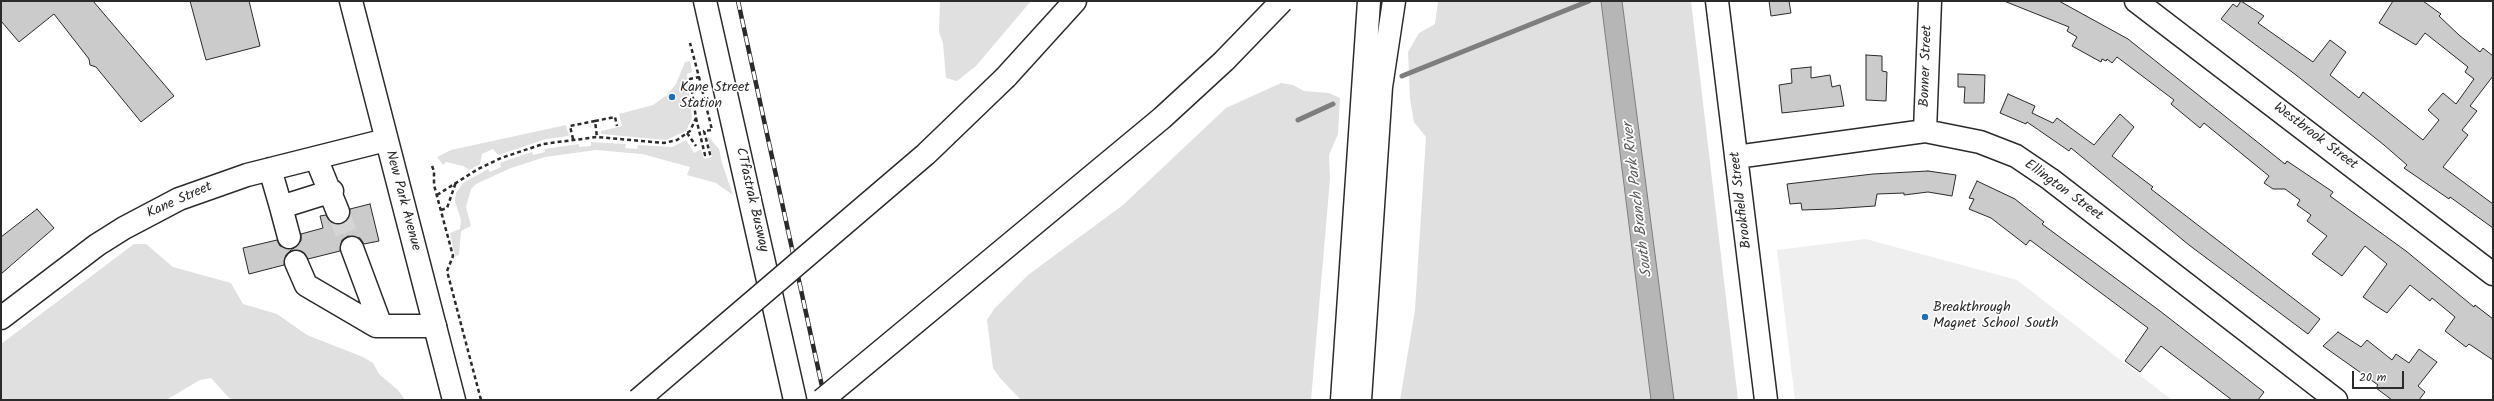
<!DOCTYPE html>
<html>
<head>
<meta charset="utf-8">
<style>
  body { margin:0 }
  #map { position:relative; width:2494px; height:401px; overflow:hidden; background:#fff; font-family:Kalam,sans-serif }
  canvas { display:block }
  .frame { position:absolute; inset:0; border:2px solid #2b2b2b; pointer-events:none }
  .scale { position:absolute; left:2352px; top:371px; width:52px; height:18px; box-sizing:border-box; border:2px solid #2b2b2b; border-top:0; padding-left:5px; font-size:12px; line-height:14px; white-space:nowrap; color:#2b2b2b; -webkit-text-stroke:3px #fff; paint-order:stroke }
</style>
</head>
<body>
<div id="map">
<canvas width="2494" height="401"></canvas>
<div class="frame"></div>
<div class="scale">20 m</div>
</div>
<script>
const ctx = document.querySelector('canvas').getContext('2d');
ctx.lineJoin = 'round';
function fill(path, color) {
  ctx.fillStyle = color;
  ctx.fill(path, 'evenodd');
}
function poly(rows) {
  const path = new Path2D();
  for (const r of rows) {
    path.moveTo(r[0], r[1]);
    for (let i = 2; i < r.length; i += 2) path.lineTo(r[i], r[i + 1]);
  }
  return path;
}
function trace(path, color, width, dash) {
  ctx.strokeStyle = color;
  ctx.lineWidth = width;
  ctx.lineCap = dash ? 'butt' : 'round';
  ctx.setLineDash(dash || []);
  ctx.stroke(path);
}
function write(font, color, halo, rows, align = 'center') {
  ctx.font = font + ' Kalam,sans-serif';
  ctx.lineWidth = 3.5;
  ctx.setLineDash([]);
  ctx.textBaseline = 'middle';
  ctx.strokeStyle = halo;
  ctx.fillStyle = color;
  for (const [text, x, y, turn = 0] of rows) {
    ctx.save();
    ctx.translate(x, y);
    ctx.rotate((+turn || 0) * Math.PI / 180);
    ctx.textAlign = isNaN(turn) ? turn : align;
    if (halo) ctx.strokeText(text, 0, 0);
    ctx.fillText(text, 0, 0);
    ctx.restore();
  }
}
fill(poly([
  [1866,239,2017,280,2172,400,1795,400,1777,250]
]), '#efefef');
fill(poly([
  [940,1,1031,1,976,66,957,81,946,78,943,43,939,32],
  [1438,1,1691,1,1738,400,1400,400,1415,310,1426,137,1414,122,1410,99,1408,52,1419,33,1435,24],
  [690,61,692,72,687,74,692,118,686,131,666,140,601,134,601,131,622,126,619,114,653,105,667,95,676,84,685,62],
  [1281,83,1293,85,1304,91,1329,93,1340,98,1338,134,1329,155,1330,179,1311,400,1021,400,1000,378,993,368,987,320,994,309,1028,275,1123,205,1226,108],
  [566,125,569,136,546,139,498,155,493,149,482,154,480,164,469,170,463,166,446,162,443,165,437,157,451,150],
  [707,135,719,149,722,163,733,195,716,183,687,175,690,167,642,154,596,150,545,157,511,168,476,184,471,189,466,207,471,226,461,231,459,255,455,256,450,233,460,229,461,220,455,201,456,193,463,183,488,169,490,172,501,167,500,164,502,162,532,152,533,155,545,152,544,149,579,144,579,147,591,146,591,142,626,144,625,148,637,149,638,145,672,147,686,140,694,153,701,149,704,159,712,157],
  [134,244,146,244,173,267,231,283,243,304,277,314,307,335,363,357,373,363,379,374,398,390,405,400,235,400,229,398,211,378,200,380,166,400,1,400,1,344]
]), '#e0e0e0');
const water = poly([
  [1601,1,1622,1,1674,400,1651,400,1601,1]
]);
fill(water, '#b6b6b6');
trace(water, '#7e7e7e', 1);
trace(poly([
  [1402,76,1589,1],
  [1298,120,1333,104]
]), '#7e7e7e', 5);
const building = poly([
  [1,1,93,1,174,96,141,122,96,67,90,65,89,59,54,14,19,42,1,21,1,1],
  [190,1,249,1,260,46,206,60,190,1],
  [1769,1,1789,1,1791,13,1771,16,1769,1],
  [2004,1,2059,1,2128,39,2285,164,2287,161,2333,192,2330,196,2406,251,2474,307,2475,305,2493,319,2493,360,2469,344,2466,347,2445,331,2455,317,2432,298,2430,301,2410,285,2387,313,2376,306,2363,297,2387,264,2365,246,2342,276,2312,254,2327,236,2307,221,2311,215,2297,205,2300,200,2285,189,2273,189,2264,183,2269,176,2204,123,2200,128,2171,104,2174,100,2117,57,2112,63,2107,59,2106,61,2102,59,2101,62,2072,46,2077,37,2067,31,2069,27,2004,1],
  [2241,1,2264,16,2258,23,2313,62,2330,40,2346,52,2330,75,2359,98,2363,92,2423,140,2439,120,2428,110,2443,93,2456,104,2474,79,2465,72,2468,67,2425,33,2416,45,2379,23,2393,1,2423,1,2441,14,2439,16,2459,35,2480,52,2483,48,2493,56,2493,76,2470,106,2477,111,2462,130,2468,135,2443,167,2493,204,2493,228,2450,197,2449,199,2404,168,2407,165,2384,145,2296,75,2221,19,2233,4,2237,7,2241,1],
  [1866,55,1882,56,1882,71,1887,72,1886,101,1866,100,1866,55],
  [1811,67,1811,78,1830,75,1832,87,1840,85,1844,106,1782,113,1779,85,1792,83,1791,69,1811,67],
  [1958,74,1985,75,1984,103,1964,103,1965,87,1958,87,1958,74],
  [2008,94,2035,106,2032,113,2053,123,2057,118,2094,145,2120,114,2134,127,2112,156,2153,187,2151,189,2320,319,2308,334,2189,245,2071,148,2069,151,2027,122,2026,124,2000,113,2008,94],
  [1928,171,1956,175,1952,196,1928,192,1904,195,1904,193,1877,194,1875,206,1831,209,1802,210,1801,203,1790,204,1787,184,1873,174,1928,171],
  [1977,181,2015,199,2044,222,2042,224,2160,311,2264,392,2258,400,2232,400,2161,346,2140,372,2125,361,2148,328,2030,240,2026,245,1991,218,1969,209,1974,199,1969,198,1977,181],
  [370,204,379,241,364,244,360,238,348,236,342,240,340,251,308,259,303,252,291,250,286,255,284,265,249,274,243,248,277,240,280,246,293,249,301,241,301,234,323,228,320,216,326,215,331,222,342,224,348,219,350,209,370,204],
  [37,209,54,228,1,274,1,237,37,209],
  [2338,332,2361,347,2367,340,2392,360,2396,354,2409,363,2419,349,2437,362,2418,386,2425,392,2419,400,2392,400,2376,388,2378,385,2323,346,2338,332]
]);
fill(building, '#cbcbcb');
trace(building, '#2b2b2b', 1);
trace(poly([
  [338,212,352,248]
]), '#d5d5d5', 22, [22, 11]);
const minor = poly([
  [705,1,795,400],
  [1717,1,1766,400],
  [2136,1,2493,274],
  [1925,131,1930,1],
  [1736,157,1925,131,1980,142,2016,156,2050,179,2336,400],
  [316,158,338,212],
  [270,169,281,207,332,191],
  [281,207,289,237],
  [352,248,381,326],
  [296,262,306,285,376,326,435,326],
  [1,318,97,245,124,228,179,199,247,175,386,140]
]);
const major = poly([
  [351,1,454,400]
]);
const highway = poly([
  [1006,77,1075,1],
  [1342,400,1369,1],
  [1360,400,1381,87,1394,1]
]);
trace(minor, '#2b2b2b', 25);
trace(major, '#2b2b2b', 25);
trace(highway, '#2b2b2b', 25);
trace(poly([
  [696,118,705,155,710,154,704,131,712,130,699,77],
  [595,121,615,117,617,126],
  [687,133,696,146],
  [573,139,570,126,595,121,597,137],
  [432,166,434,171,434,185,453,256,447,271,481,400],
  [437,195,478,169,501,158,543,144,597,137,664,143,677,140,690,131,696,118,690,79,699,77,690,43],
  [441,210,447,208,456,182]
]), '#2b2b2b', 2.5, [4, 3]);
trace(minor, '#fff', 22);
trace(major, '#fff', 22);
trace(highway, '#fff', 22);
const rail = poly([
  [738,1,825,400]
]);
trace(rail, '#2b2b2b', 4.5);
trace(rail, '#fff', 3, [9]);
const highwayBridge = poly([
  [638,400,926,154,1006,77],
  [822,400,1162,118,1224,61,1282,1]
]);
trace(highwayBridge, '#2b2b2b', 25, []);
trace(highwayBridge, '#fff', 22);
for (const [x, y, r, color] of [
  [672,97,4,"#1f6fb2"],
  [1925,317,4,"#1f6fb2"]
]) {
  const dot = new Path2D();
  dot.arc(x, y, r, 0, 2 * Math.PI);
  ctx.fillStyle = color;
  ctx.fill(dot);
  trace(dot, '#fff', 1.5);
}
write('14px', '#2b2b2b', '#fff', [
  ["Bonner Street",1927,66,-88],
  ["Westbrook Street",2315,137,37],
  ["Ellington Street",2063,191,36],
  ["CTfastrak Busway",751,200,77],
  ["Brookfield Street",1742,200,-97],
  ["Kane Street",180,201,-24],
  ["New Park Avenue",402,201,75]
]);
write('14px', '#2b2b2b', '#fff', [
  ["Kane Street",680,89],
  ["Station",680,105],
  ["Breakthrough",1933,309],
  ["Magnet School South",1933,325]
], 'left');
write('italic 15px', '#5c5c5c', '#fff', [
  ["South Branch Park River",1639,200,-97]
]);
</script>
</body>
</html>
